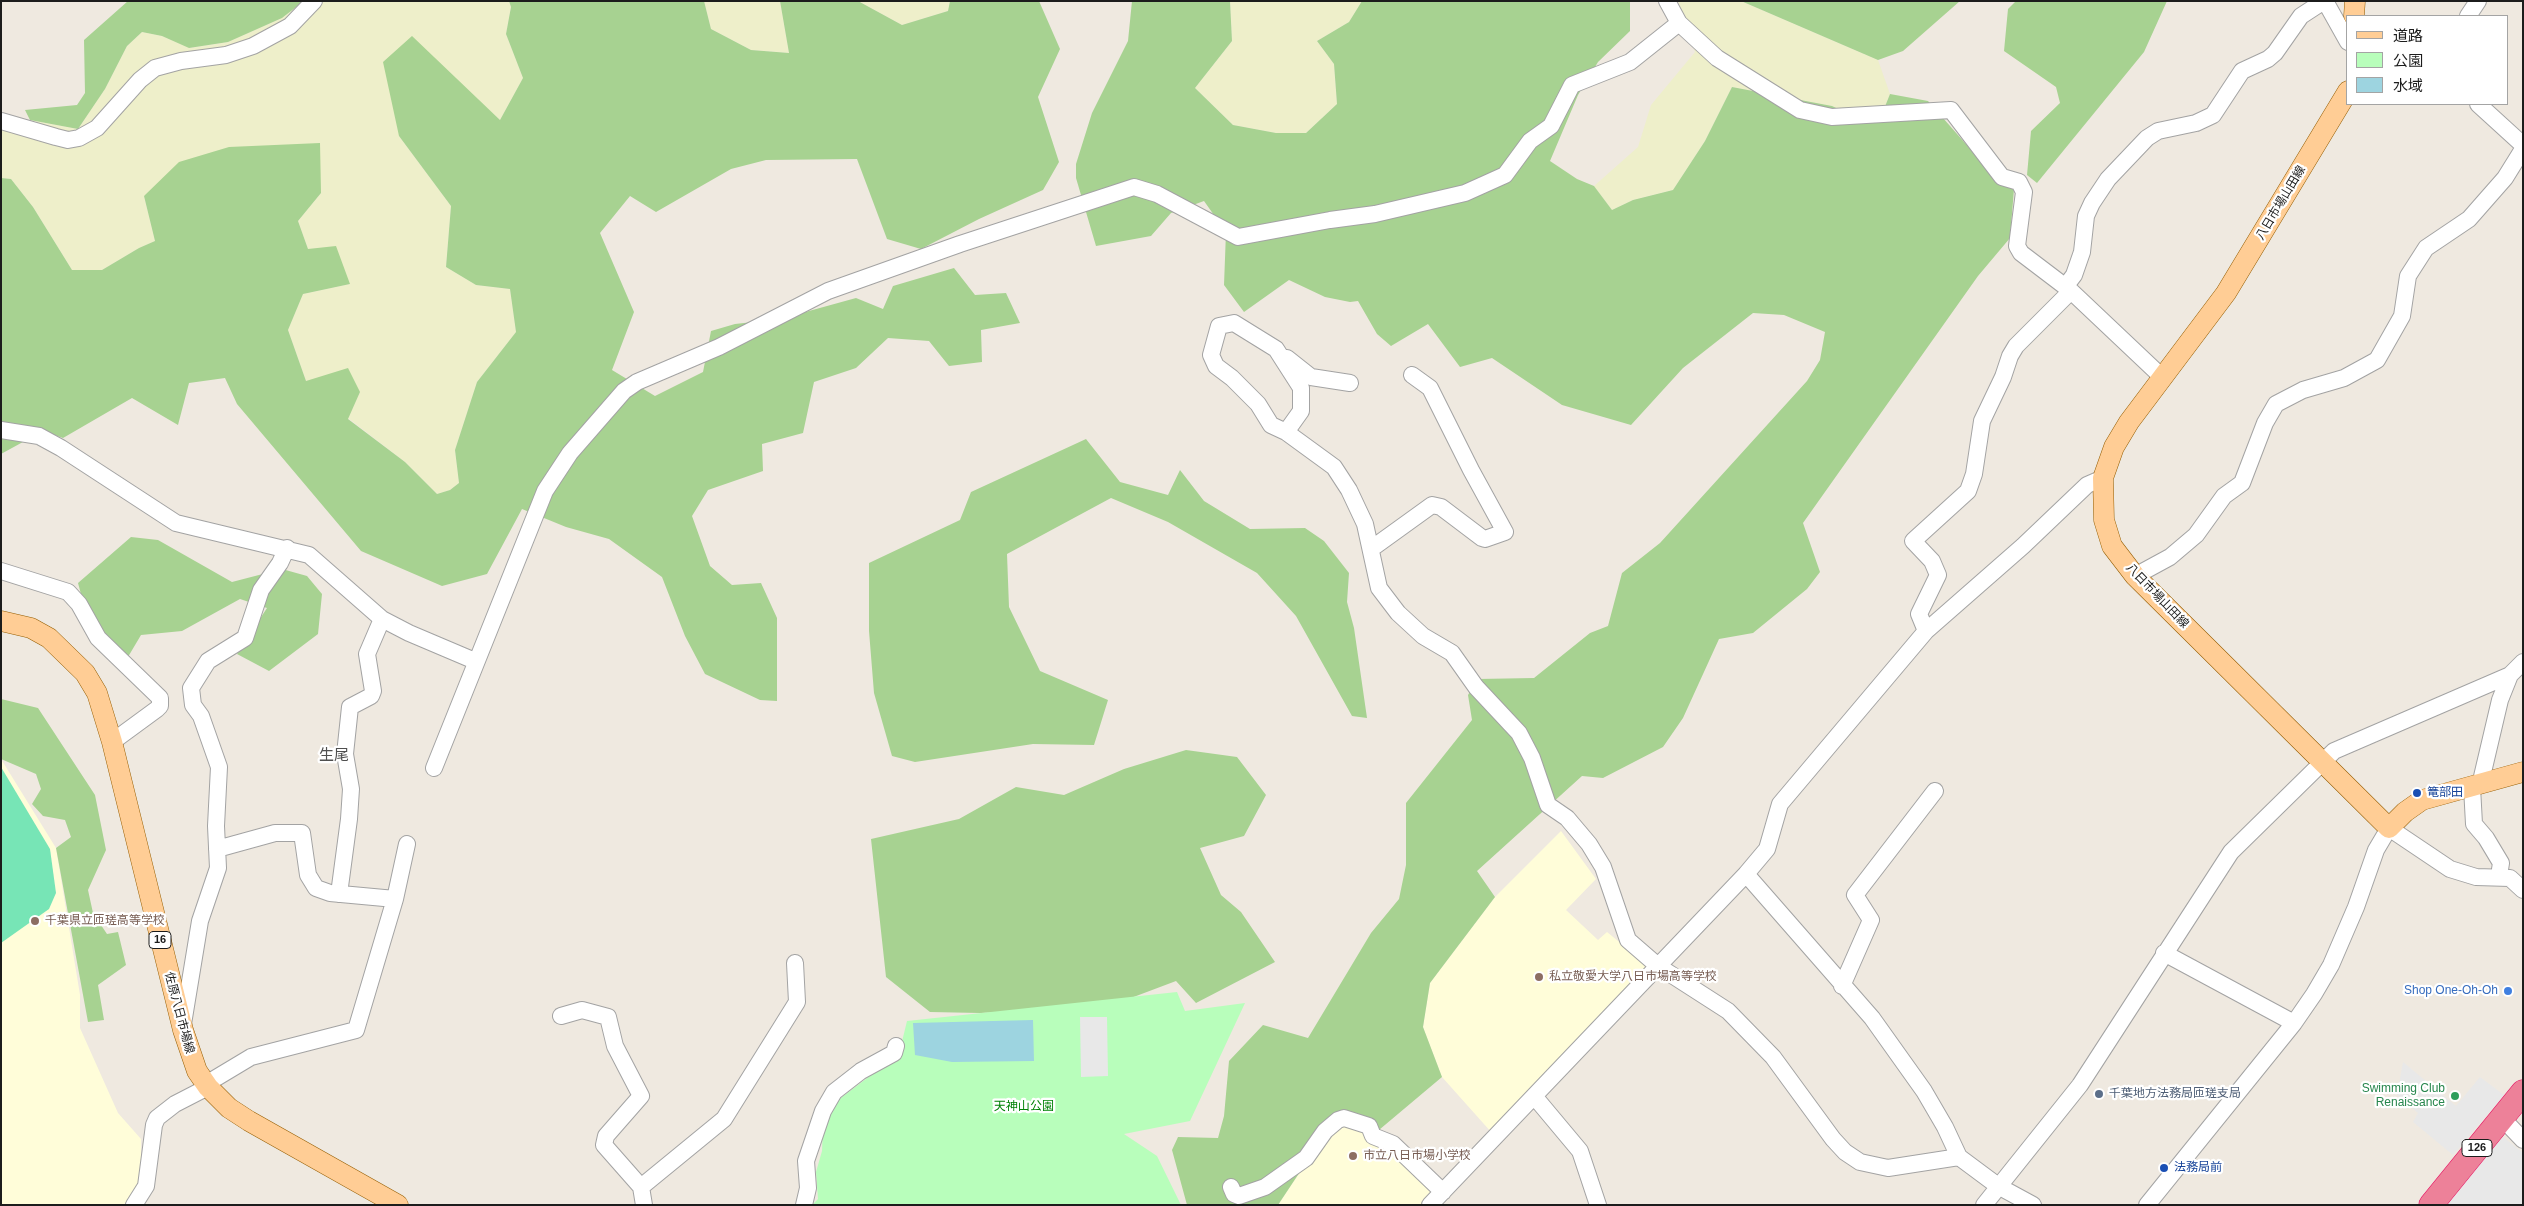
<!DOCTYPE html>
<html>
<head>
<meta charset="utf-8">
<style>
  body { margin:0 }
  #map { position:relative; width:2524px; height:1206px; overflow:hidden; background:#efe9e0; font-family:Helvetica,"Noto Sans JP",sans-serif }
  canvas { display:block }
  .frame { position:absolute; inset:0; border:2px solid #1c1c1c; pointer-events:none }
  .legend { position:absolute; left:2346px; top:15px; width:162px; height:90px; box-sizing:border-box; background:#fff; border:1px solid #a4a4a4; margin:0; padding:6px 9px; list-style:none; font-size:15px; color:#1c1c1c }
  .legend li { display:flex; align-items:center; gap:10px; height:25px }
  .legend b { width:25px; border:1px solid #a4a4a4 }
</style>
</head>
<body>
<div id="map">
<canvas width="2524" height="1206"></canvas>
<div class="frame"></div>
<ul class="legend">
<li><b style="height:6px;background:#ffcd95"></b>道路</li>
<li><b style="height:14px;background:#b8febb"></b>公園</li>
<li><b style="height:14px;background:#9dd4e0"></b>水域</li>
</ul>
</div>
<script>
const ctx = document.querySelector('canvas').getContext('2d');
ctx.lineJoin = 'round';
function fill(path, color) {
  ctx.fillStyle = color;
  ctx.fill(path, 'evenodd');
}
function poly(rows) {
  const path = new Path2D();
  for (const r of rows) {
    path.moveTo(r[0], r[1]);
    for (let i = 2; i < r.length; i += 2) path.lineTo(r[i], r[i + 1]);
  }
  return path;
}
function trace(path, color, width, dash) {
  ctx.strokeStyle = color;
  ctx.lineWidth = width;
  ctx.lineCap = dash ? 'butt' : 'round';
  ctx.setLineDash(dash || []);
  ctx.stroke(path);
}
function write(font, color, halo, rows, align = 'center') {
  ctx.font = font + ' Helvetica,"Noto Sans JP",sans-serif';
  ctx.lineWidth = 4.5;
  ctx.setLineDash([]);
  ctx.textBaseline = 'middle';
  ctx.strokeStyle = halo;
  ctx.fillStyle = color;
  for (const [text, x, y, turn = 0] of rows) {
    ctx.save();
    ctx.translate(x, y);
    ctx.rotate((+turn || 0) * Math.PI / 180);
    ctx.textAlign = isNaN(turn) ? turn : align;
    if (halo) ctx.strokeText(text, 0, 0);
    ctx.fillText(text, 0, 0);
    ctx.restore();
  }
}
fill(poly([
  [1,759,56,848,80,995,80,1028,118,1113,141,1139,141,1177,129,1201,123,1205,1,1205],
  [1561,831,1596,879,1566,910,1598,940,1607,932,1645,963,1649,971,1492,1133,1442,1077,1423,1027,1430,983,1495,897],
  [1339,1113,1373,1135,1434,1190,1421,1205,1278,1205]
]), '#fffdd9');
fill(poly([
  [304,1,509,1,511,7,506,34,523,78,500,120,464,88,399,136,451,206,446,267,476,285,510,289,516,332,477,382,455,450,459,483,450,490,437,494,405,462,348,418,360,392,306,381,288,330,303,294,350,284,308,249,298,221,321,193,144,196,155,241,139,248,102,270,72,270,33,207,11,179,1,178,1,120,30,120,78,129,105,89,127,46,142,32,162,36,190,48,228,42,282,18],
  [704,1,780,1,789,53,751,50,711,29],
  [858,1,950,1,948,11,902,25],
  [1230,1,1362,1,1349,22,1317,41,1334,64,1337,104,1306,133,1276,133,1233,125,1195,88,1232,41],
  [1678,1,1741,1,1878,60,1890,94,1880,119,1864,121,1832,106,1732,87,1705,141,1673,190,1633,200,1612,210,1594,186,1638,147,1651,105,1695,52]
]), '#eeefca');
fill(poly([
  [128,1,304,1,282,18,228,42,189,48,162,36,142,32,127,46,105,89,78,129,30,120,25,110,77,105,85,93,84,40],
  [509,1,704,1,711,29,751,50,789,53,780,1,858,1,902,25,948,11,950,1,1039,1,1060,49,1038,97,1059,162,1043,190,979,219,921,249,887,239,857,159,766,160,731,169,656,212,630,196,600,233,634,312,612,370,655,396,703,372,711,331,735,324,780,319,856,298,883,309,893,286,954,268,975,295,1006,293,1020,323,981,330,982,362,949,366,929,341,888,338,856,368,814,382,803,433,762,444,763,471,708,490,692,516,710,566,732,585,761,583,777,618,777,701,760,700,705,674,685,636,662,577,609,539,566,527,522,509,487,574,442,586,361,551,237,404,225,378,189,383,178,425,132,398,63,438,43,431,1,454,1,178,11,179,33,207,72,270,102,270,139,248,155,241,144,196,179,162,229,147,320,143,321,193,298,221,308,249,336,246,350,284,303,294,288,330,306,381,348,368,360,392,348,419,405,462,437,494,450,490,459,483,455,450,477,382,516,332,510,289,476,285,446,267,451,206,399,136,383,62,412,36,500,120,523,78,506,34,511,7],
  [1132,1,1230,1,1232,41,1195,88,1233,125,1276,133,1306,133,1337,104,1334,64,1317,41,1349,22,1362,1,1630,1,1630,31,1598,62,1578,95,1550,161,1577,179,1594,186,1612,210,1633,200,1673,190,1705,141,1732,87,1832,106,1864,121,1880,119,1890,94,1928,101,1987,168,2014,189,2010,238,1978,276,1803,523,1820,572,1807,589,1753,633,1719,639,1683,718,1663,747,1603,778,1582,776,1477,871,1495,897,1430,983,1423,1027,1442,1077,1373,1135,1339,1113,1278,1205,1187,1205,1172,1150,1178,1137,1218,1138,1224,1116,1229,1061,1263,1025,1308,1038,1371,933,1399,899,1406,865,1406,803,1472,720,1468,695,1478,679,1534,678,1590,633,1608,626,1622,573,1660,543,1807,381,1820,360,1825,332,1784,315,1753,313,1683,368,1631,425,1562,405,1492,358,1460,367,1428,324,1391,346,1377,334,1358,301,1350,302,1325,297,1289,280,1244,312,1224,285,1226,232,1204,201,1171,213,1151,236,1096,246,1076,178,1076,164,1092,113,1128,41],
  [1741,1,1960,1,1903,51,1878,60],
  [2016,1,2167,1,2144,52,2037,183,2027,175,2031,131,2060,103,2056,87,2004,51,2008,9],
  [1086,439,1120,482,1168,495,1180,470,1204,501,1250,529,1305,528,1324,541,1349,573,1347,602,1354,628,1367,718,1352,716,1296,616,1257,573,1168,522,1111,498,1007,554,1009,607,1040,671,1108,700,1094,745,1033,744,915,762,892,756,874,693,869,631,869,563,960,520,971,492],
  [131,537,158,540,232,582,282,569,307,576,322,594,318,634,269,671,237,654,267,608,240,599,182,631,141,635,125,662,88,620,78,583],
  [1,699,38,708,95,795,106,850,88,890,93,913,107,934,118,932,126,965,98,985,104,1020,88,1022,56,848,71,837,65,820,43,816,32,804,41,789,36,774,1,759],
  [1186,750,1237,757,1266,795,1244,836,1200,848,1221,895,1241,912,1275,962,1196,1003,1176,981,1107,1007,980,1013,930,1012,886,977,871,839,959,819,1016,787,1064,795,1124,769]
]), '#a7d291');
fill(poly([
  [1177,992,1185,1011,1245,1003,1190,1121,1124,1134,1157,1156,1181,1205,812,1205,818,1199,816,1172,822,1151,823,1126,830,1106,899,1054,907,1021]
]), '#b8febb');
fill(poly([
  [1,767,50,849,56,893,49,909,1,943]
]), '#77e5b6');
fill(poly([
  [1080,1017,1107,1017,1108,1076,1081,1077],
  [2403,1062,2456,1106,2480,1077,2504,1095,2453,1155,2413,1122,2418,1113,2397,1095],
  [2502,1136,2523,1153,2523,1205,2447,1205]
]), '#e8e8e8');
fill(poly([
  [1033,1020,1034,1061,952,1062,915,1055,913,1023]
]), '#9dd4e0');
const minor = poly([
  [1667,1,1679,23,1717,58,1800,110,1832,117,1951,110,2002,177,2019,182,2024,192,2017,246,2021,253,2071,291,2162,377],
  [2325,1,2348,42],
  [2468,16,2478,1],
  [2478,104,2523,145],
  [1,121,56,137,68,140,79,138,97,128,140,80,155,68,181,61,226,55,253,46,290,26,314,1],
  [2065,287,2074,275,2082,252,2086,216,2092,203,2108,179,2147,138,2158,131,2196,123,2213,115,2242,71,2268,59,2275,53,2301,16,2324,1],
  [1287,358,1311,377,1350,383],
  [1,430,39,436,61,448,176,523,309,555,382,619,409,633,475,661],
  [1286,432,1301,411,1301,388,1276,349,1234,323,1219,326,1211,355,1216,366,1232,378,1258,404,1271,425,1286,432,1334,467,1349,490,1365,524,1379,588,1398,613,1423,636,1452,653,1476,687,1519,733,1532,758,1548,805,1567,818,1589,844,1603,867,1628,940,1658,966,1728,1011,1773,1057,1833,1139,1845,1152,1860,1162,1888,1168,1959,1157],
  [1371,549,1432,505,1441,507,1482,538,1485,539,1505,532,1471,470,1430,388,1412,375],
  [1,571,68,592,79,604,98,638,160,698,160,706,157,709,112,742],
  [2135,576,2170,557,2196,535,2224,496,2242,483,2265,423,2276,404,2303,390,2344,378,2377,360,2402,316,2408,276,2426,248,2469,219,2505,178,2523,149],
  [1926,631,1919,614,1938,575,1932,561,1913,541,1968,491,1974,474,1982,421,2003,377,2010,356,2016,346,2071,291],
  [434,768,545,491,570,453,624,391,637,382,719,347,828,291,960,244,1134,187,1157,194,1238,237,1330,220,1375,214,1465,193,1505,175,1530,141,1551,126,1572,85,1630,62,1679,23],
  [2480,785,2500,700,2510,675,2523,662],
  [2472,787,2474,824,2486,838,2501,863,2499,876],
  [217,849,275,833,302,833,308,875,316,888,330,893,395,899],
  [1746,874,1872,1018,1924,1091,1945,1127,1959,1157,1998,1186,2033,1205],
  [339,894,349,819,351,789,345,754,350,707,371,696,373,691,367,654,382,619],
  [2164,953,2294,1023],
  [1842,986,1871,920,1855,895,1935,791],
  [561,1016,582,1010,608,1017,615,1046,641,1096,606,1136,604,1145,641,1187,644,1205],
  [183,1024,200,921,218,868,216,826,219,767,201,716,193,705,191,688,208,661,245,638,261,590,280,563,287,548],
  [206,1084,251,1057,356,1030,395,899,407,844],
  [1534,1096,1580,1151,1598,1205],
  [2502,1118,2523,1140],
  [641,1187,724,1119,797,1002,795,963],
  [1231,1187,1234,1194,1239,1196,1265,1187,1306,1158,1325,1131,1338,1120,1344,1118,1369,1126,1373,1136,1393,1144,1443,1192],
  [134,1205,146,1186,154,1125,157,1118,175,1104,208,1087],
  [804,1205,808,1188,806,1161,823,1111,834,1092,861,1071,894,1053,896,1046],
  [1430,1205,1746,874,1767,849,1780,804,1926,631,2023,546,2087,485,2103,478],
  [1984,1205,2080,1085,2231,852,2334,751,2510,675],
  [2147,1205,2294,1023,2314,994,2331,965,2356,907,2376,850,2389,828,2450,869,2476,877,2510,878,2523,890]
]);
const major = poly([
  [2354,16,2355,1],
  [2348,91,2226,293,2129,422,2114,447,2103,478,2104,520,2112,546,2135,576,2389,828,2405,812,2422,800,2523,772],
  [1,621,31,628,49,638,85,673,97,693,112,742,183,1030,197,1071,208,1087,229,1108,249,1121,398,1205]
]);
const highway = poly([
  [2431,1205,2523,1092]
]);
trace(minor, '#a3a3a3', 18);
trace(major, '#945d00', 21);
trace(highway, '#e51565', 25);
trace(minor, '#fff', 16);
trace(major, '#ffcd95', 20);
trace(highway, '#ed8199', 24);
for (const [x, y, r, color] of [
  [2417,793,5,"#1a4fb4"],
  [35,921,5,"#8d6e63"],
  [1539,977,5,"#8d6e63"],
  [2508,991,5,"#3f7fe0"],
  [2099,1094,5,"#5c6f8a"],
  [2455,1096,5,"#2e9e5b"],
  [1353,1156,5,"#8d6e63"],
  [2164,1168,5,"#1a4fb4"]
]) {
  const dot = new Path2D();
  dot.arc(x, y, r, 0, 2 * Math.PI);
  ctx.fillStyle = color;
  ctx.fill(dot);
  trace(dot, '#fff', 2);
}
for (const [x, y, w] of [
  [160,940,22],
  [2477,1148,30]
]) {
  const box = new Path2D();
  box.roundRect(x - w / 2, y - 8.5, w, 17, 4);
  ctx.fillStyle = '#fff';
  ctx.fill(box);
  trace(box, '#1c1c1c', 1);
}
write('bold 11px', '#1c1c1c', null, [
  ["16",160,940],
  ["126",2477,1148]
]);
write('12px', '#1c1c1c', '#fff', [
  ["八日市場山田線",2281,203,-59],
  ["八日市場山田線",2157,596,46],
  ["佐原八日市場線",179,1013,75]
]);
write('12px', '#164399', '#fff', [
  ["篭部田",2427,793],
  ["法務局前",2174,1168]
], 'left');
write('12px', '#785e54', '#fff', [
  ["千葉県立匝瑳高等学校",45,921],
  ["私立敬愛大学八日市場高等学校",1549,977],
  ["市立八日市場小学校",1363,1156]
], 'left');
write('12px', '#366cbe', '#fff', [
  ["Shop One-Oh-Oh",2498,991]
], 'right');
write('12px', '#27864d', '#fff', [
  ["Swimming Club",2445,1089],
  ["Renaissance",2445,1103]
], 'right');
write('12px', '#4e5e75', '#fff', [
  ["千葉地方法務局匝瑳支局",2109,1094]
], 'left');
write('12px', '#028207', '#fff', [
  ["天神山公園",1024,1107]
]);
write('15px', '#4f4f4f', '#fff', [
  ["生尾",334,756]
]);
</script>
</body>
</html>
